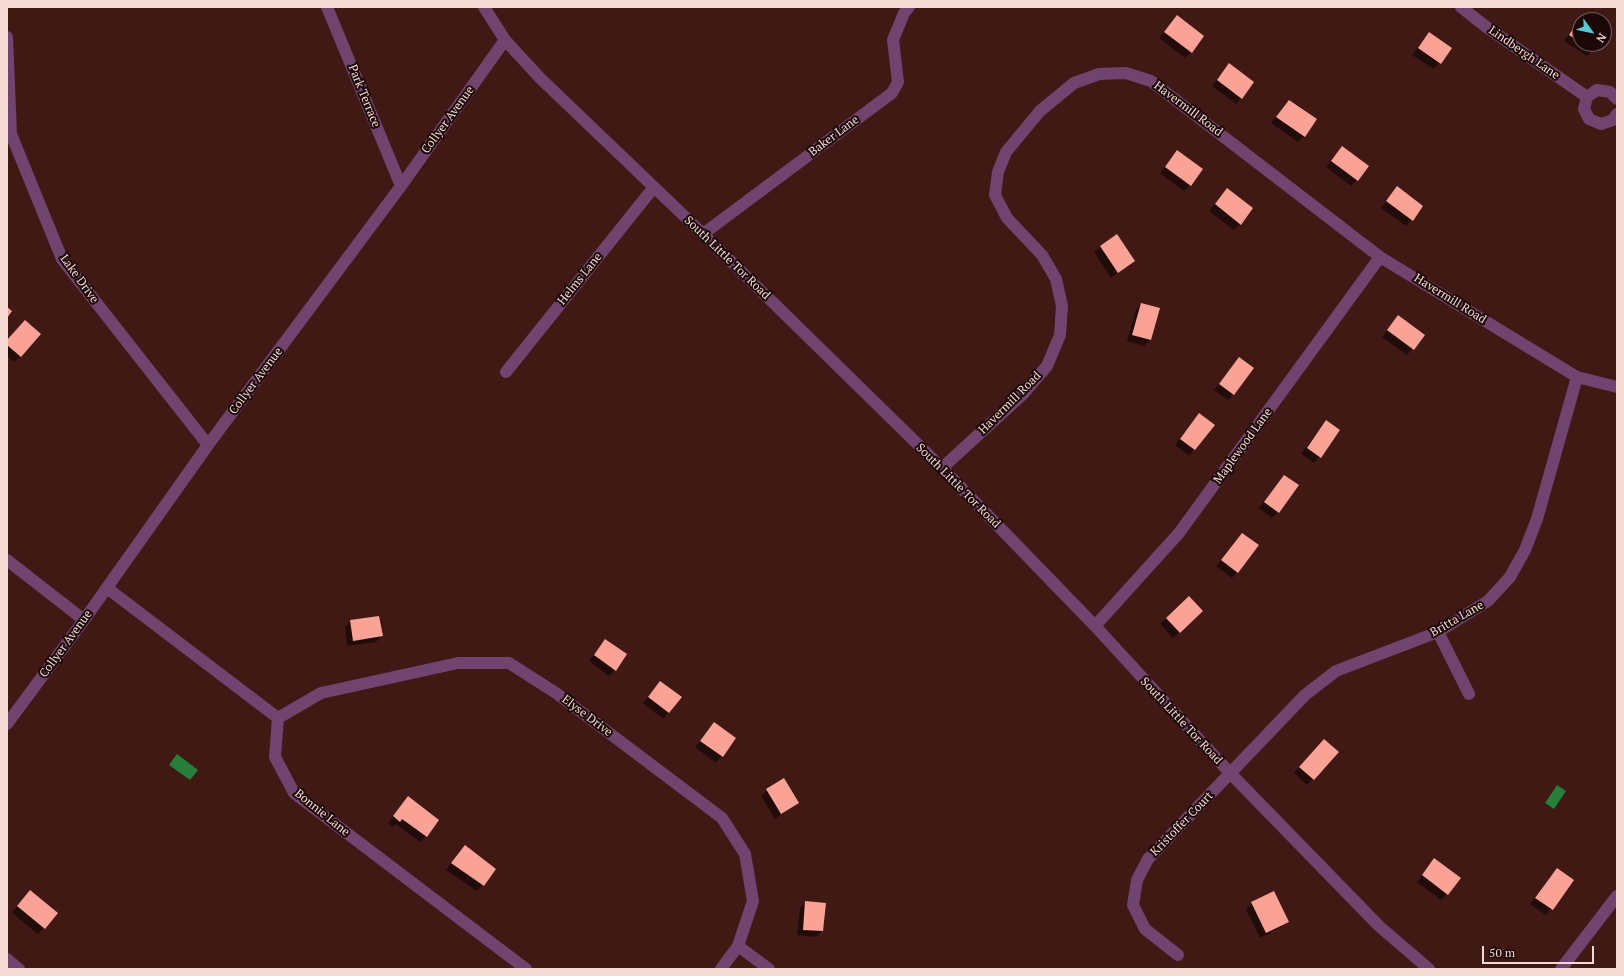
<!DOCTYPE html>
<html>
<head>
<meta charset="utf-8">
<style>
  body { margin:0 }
  #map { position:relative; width:1624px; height:976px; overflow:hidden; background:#401814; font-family:"PT Serif",serif }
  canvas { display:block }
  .frame { position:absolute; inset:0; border:8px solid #f5d9d5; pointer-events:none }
  .north { position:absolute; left:1572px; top:12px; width:40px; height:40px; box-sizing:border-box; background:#1b0908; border:1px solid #725c5a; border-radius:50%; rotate:123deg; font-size:11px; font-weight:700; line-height:16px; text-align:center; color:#f5d9d5 }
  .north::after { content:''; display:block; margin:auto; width:14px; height:18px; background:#53cbdb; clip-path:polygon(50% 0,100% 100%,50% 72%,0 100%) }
  .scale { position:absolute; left:1482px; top:946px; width:112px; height:18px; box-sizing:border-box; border:2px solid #f5d9d5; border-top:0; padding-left:5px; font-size:12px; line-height:14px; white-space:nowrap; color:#f5d9d5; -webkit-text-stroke:3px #1b0908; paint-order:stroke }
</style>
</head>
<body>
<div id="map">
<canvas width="1624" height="976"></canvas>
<div class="frame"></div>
<div class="north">N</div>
<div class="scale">50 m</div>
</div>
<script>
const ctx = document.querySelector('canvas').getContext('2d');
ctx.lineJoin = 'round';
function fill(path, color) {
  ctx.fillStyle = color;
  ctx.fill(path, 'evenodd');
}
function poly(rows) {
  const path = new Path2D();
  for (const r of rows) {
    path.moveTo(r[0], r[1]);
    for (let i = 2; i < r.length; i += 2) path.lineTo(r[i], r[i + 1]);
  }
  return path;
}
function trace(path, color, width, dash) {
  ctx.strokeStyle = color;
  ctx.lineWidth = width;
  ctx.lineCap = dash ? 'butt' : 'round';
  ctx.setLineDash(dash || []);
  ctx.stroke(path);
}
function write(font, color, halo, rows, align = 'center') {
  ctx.font = font + ' "PT Serif",serif';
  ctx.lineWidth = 4;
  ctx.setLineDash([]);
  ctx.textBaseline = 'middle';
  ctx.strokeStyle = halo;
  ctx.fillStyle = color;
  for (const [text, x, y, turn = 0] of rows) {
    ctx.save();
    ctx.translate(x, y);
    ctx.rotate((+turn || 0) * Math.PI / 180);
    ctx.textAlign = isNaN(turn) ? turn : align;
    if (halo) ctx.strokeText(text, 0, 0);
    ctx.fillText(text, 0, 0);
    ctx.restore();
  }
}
fill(poly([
  [177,754,198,770,190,780,169,765],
  [1557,785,1566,791,1554,809,1545,803]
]), '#267f3a');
fill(poly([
  [1177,17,1191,52,1185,58,1159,38],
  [1580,19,1580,44,1597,44,1587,56,1564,41],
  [1429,33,1451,48,1434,69,1412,55],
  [1229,65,1241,98,1236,104,1212,86],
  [1289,101,1304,136,1298,142,1271,123],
  [1343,147,1357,180,1351,186,1326,167],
  [1177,152,1190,185,1184,191,1160,173],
  [1397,188,1422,206,1406,226,1381,208],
  [1227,189,1240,224,1234,230,1209,211],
  [1117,235,1134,260,1111,278,1094,252],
  [1141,304,1159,309,1150,340,1144,346,1127,341,1136,310],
  [1398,317,1424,335,1407,355,1382,337],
  [40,334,14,362,7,356,7,341],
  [1239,359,1233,394,1228,400,1214,390],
  [1199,414,1213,425,1189,456,1175,445],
  [1326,421,1339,430,1314,463,1301,454],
  [1284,476,1278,512,1272,518,1259,508],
  [1242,534,1237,572,1232,578,1216,566],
  [1189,597,1196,617,1173,638,1160,624],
  [351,621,381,636,376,642,347,646,345,627],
  [605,640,615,670,609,676,589,661],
  [660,682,680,698,663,719,643,703],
  [714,723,735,738,716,763,695,747],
  [1318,746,1338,752,1307,785,1294,773],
  [767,790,797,803,775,819,761,796],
  [408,797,426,836,420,842,396,824,393,827,388,823],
  [459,852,495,869,477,891,446,870],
  [1429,866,1447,894,1441,900,1417,882],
  [1557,869,1573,880,1546,915,1530,904],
  [24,898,56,913,38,934,12,913],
  [806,902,825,904,822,931,816,937,797,935,800,908],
  [1252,903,1287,921,1281,927,1260,938,1246,909]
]), '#0007');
fill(poly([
  [1177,15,1204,36,1192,53,1164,32],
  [1580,18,1583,20,1580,20,1580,42,1569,35],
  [1429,32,1452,48,1441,64,1418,48],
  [1583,44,1598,44,1593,51],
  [1229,63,1254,82,1242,99,1217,80],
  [1289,100,1317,119,1305,137,1276,117],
  [1342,146,1369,166,1358,181,1331,161],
  [1177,150,1203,169,1191,186,1165,167],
  [1397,186,1423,206,1413,221,1386,201],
  [1227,188,1253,208,1241,225,1215,204],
  [1117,234,1135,261,1118,273,1100,246],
  [1141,303,1160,308,1151,340,1132,335],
  [7,307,12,311,7,318],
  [1398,315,1425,335,1414,350,1387,330],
  [25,320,41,334,21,357,7,345,7,340],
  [1239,357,1254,368,1234,395,1219,384],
  [1199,413,1215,425,1195,450,1180,439],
  [1326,420,1340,430,1321,458,1307,448],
  [1284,475,1299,485,1279,513,1264,502],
  [1242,533,1259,545,1238,573,1221,560],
  [1189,596,1203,611,1180,633,1166,618],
  [379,616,383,636,353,641,350,620],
  [605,639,627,654,616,671,594,655],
  [660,681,682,697,669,713,648,697],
  [714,722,736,738,723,757,700,741],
  [1324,739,1339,752,1314,780,1299,767],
  [784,778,799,803,781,814,766,789],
  [408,796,439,820,427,837,402,819,400,822,393,816],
  [465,845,496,869,484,886,451,863],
  [1434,858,1461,878,1448,895,1422,875],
  [1557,868,1574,880,1553,910,1535,898],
  [30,890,58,913,45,929,17,906],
  [1274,891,1289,922,1266,933,1251,902],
  [805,901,826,903,823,931,803,930]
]), '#faa296');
trace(poly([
  [327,7,401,186],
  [484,7,505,40,540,78,703,234,942,468,1095,626,1230,773,1379,926,1429,969],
  [1461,7,1485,26,1587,97],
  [7,37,11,134,62,259,208,445],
  [1617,99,1610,92,1597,90,1587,97,1584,109,1589,119,1601,124,1613,120,1617,114],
  [703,234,892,93,898,82,893,40,904,13,909,7],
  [506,372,654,187],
  [942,468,1023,394,1047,366,1060,335,1062,306,1056,279,1042,255,1007,218,995,195,998,172,1006,152,1040,111,1074,83,1099,74,1126,73,1151,81,1380,257,1577,377,1617,387],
  [7,560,84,620],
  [107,588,278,718],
  [1095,626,1179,533,1380,257],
  [1438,632,1469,694],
  [278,718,321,693,458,663,509,663,556,693,722,818,745,854,753,901,738,946,721,969],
  [278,718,275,757,294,793,526,969],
  [7,724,84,620,208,445,401,186,505,40],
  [738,946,769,969],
  [1178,955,1145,929,1133,905,1137,880,1148,859,1305,695,1336,671,1438,632,1488,601,1510,577,1525,550,1537,519,1577,377],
  [7,959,19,969],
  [1561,969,1617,896]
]), '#70446f', 12);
write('12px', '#f5d9d5', '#1b0908', [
  ["Lindbergh Lane",1524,53,35],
  ["Park Terrace",364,96,68],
  ["Havermill Road",1188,109,37],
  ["Collyer Avenue",448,120,-54],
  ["Baker Lane",834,136,-37],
  ["South Little Tor Road",727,258,44],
  ["Lake Drive",79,279,54],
  ["Helms Lane",580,279,-51],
  ["Havermill Road",1450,299,32],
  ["Collyer Avenue",256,381,-53],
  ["Havermill Road",1010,403,-45],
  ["Maplewood Lane",1243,446,-54],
  ["South Little Tor Road",958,486,45],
  ["Britta Lane",1457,619,-30],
  ["Collyer Avenue",66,644,-54],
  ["Elyse Drive",587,716,37],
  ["South Little Tor Road",1181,721,47],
  ["Bonnie Lane",322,813,39],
  ["Kristoffer Court",1182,824,-46]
]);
</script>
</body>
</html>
